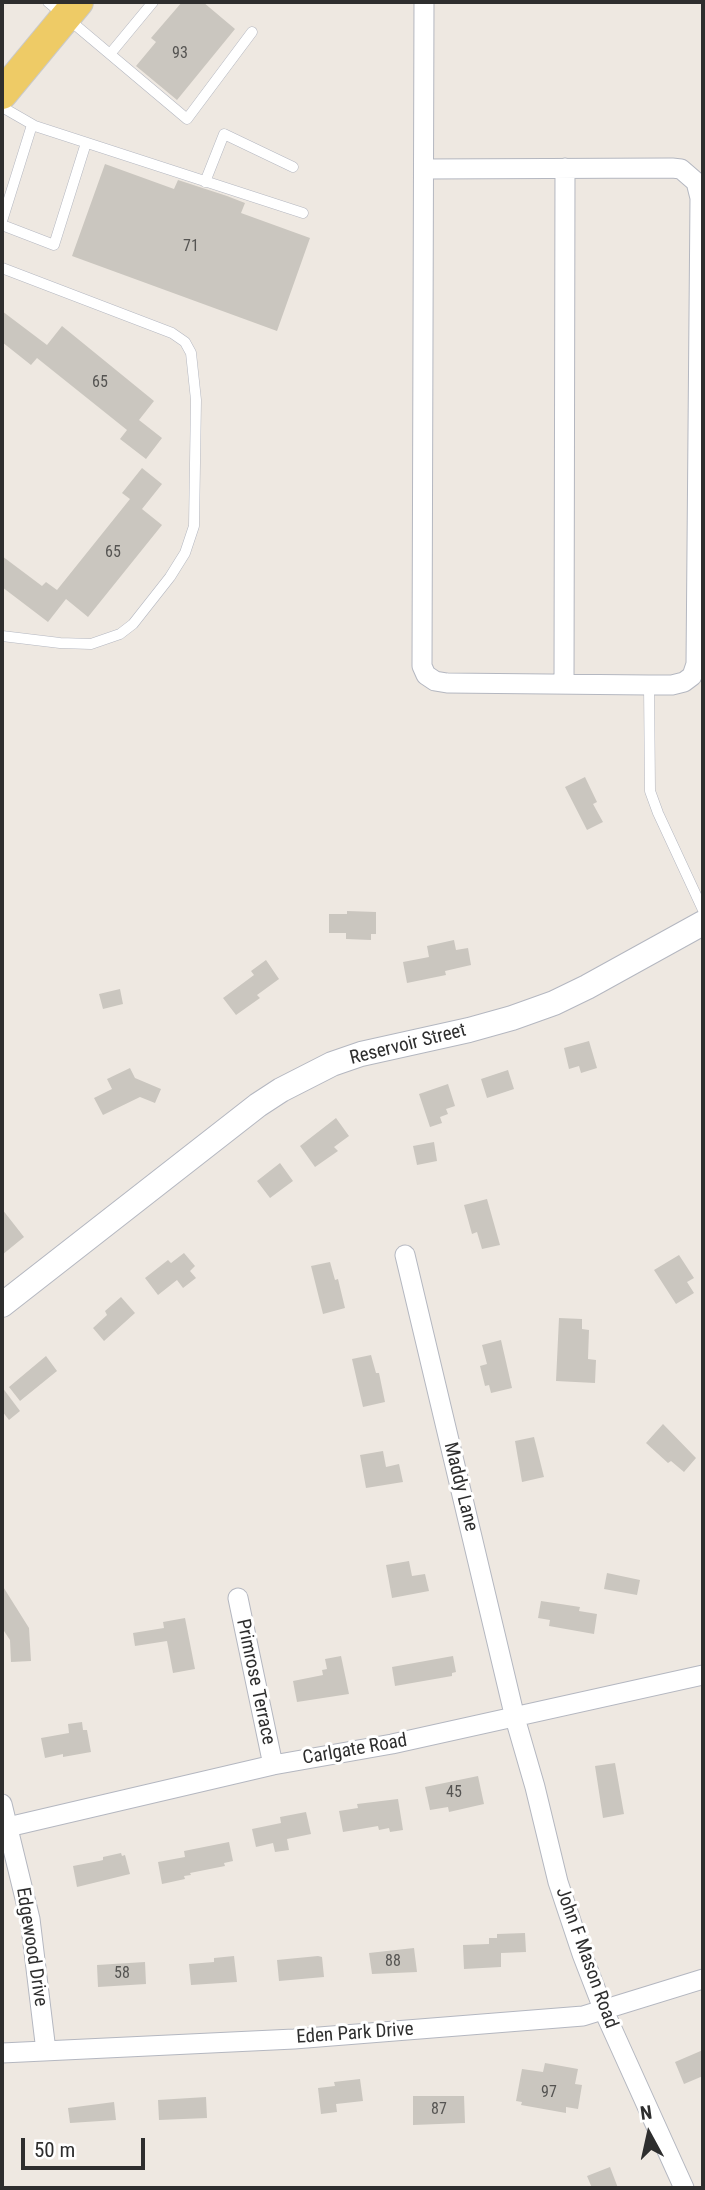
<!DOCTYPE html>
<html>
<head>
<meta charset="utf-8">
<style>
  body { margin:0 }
  #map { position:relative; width:705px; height:2190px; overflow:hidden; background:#eee8e1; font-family:"Roboto Condensed",sans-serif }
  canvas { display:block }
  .frame { position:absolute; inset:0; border:4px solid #2e2e2e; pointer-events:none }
  .north { position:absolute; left:614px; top:2099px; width:70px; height:70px; -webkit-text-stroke:5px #fff; paint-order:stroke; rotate:352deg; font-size:19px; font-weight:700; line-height:28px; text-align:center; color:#2e2e2e }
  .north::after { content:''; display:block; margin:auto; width:24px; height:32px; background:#2e2e2e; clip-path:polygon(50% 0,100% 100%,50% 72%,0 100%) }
  .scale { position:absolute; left:21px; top:2138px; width:124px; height:32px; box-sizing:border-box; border:4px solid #2e2e2e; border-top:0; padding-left:9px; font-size:21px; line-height:24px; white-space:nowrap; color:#2e2e2e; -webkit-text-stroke:5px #fff; paint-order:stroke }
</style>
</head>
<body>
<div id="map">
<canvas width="705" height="2190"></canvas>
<div class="frame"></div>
<div class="north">N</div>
<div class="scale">50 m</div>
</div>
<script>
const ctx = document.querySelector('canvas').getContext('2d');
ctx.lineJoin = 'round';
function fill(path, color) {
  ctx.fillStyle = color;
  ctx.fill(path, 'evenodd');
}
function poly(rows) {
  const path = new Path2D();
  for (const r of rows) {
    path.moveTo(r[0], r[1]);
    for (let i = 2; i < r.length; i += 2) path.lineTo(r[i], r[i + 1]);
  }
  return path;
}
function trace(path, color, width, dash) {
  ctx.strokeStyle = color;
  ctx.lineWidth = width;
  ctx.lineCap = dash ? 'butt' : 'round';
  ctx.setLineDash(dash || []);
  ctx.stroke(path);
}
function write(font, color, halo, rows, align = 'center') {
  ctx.font = font + ' "Roboto Condensed",sans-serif';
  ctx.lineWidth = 6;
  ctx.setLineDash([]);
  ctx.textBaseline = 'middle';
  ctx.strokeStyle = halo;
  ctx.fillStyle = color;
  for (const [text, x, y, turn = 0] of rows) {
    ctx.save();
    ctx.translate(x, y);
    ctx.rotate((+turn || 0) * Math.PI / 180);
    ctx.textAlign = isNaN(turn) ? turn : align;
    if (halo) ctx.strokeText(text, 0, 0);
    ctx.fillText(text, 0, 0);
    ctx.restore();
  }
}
fill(poly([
  [182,2,203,2,235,29,177,100,136,66,156,42,151,38],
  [105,164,174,189,178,180,227,196,245,203,241,213,310,238,277,331,72,256],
  [2,311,47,345,62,326,154,401,139,420,162,438,146,459,120,439,127,430,37,358,31,365,2,342],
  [142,468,162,484,142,509,162,525,88,617,66,599,48,622,2,587,2,556,42,586,46,582,57,590,130,499,122,493],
  [585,777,597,802,593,804,603,822,587,830,565,787],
  [347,911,376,912,376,934,371,934,371,940,346,939,346,933,329,933,329,914,347,914],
  [454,940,456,950,468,948,471,965,445,971,446,975,407,983,403,962,429,957,427,946],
  [266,960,279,979,257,995,260,998,236,1015,223,998,254,975,251,971],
  [120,989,123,1004,103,1009,99,994],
  [589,1041,597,1068,581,1073,579,1066,569,1069,564,1048],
  [130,1068,135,1078,161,1089,155,1103,140,1097,103,1115,94,1098,112,1089,107,1079],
  [508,1070,514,1089,487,1098,481,1079],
  [448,1084,455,1106,446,1109,448,1114,440,1117,442,1123,430,1127,419,1094],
  [336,1118,349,1136,334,1147,338,1151,315,1167,300,1146],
  [434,1142,437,1161,417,1165,413,1146],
  [280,1163,293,1181,270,1198,257,1181],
  [487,1199,500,1245,482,1249,477,1232,472,1234,464,1205],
  [2,1209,24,1237,2,1255],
  [184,1253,195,1266,190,1271,196,1278,183,1288,177,1280,158,1295,145,1278,168,1260,171,1263],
  [679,1255,694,1278,687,1282,694,1293,676,1304,654,1270],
  [330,1262,335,1280,338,1279,345,1308,323,1314,311,1266],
  [121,1297,135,1313,104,1341,93,1328,107,1315,105,1311],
  [559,1318,582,1319,582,1329,589,1330,588,1359,596,1360,595,1383,556,1381],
  [501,1340,512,1388,491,1393,489,1385,485,1386,480,1366,487,1364,482,1345],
  [371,1355,376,1373,379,1373,385,1402,363,1407,352,1359],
  [46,1356,57,1371,20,1401,9,1387],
  [2,1387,20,1411,9,1420,2,1411],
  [663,1424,696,1458,684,1472,671,1461,668,1463,646,1443],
  [534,1437,544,1477,522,1482,515,1441],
  [383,1451,386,1467,399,1464,403,1482,366,1488,360,1455],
  [409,1561,412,1576,425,1574,429,1591,392,1598,386,1565],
  [607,1573,640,1580,637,1595,604,1589],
  [2,1585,29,1628,31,1661,11,1662,10,1640,2,1628],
  [541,1601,580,1607,579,1611,597,1614,594,1634,549,1626,550,1620,538,1618],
  [185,1618,195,1669,173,1673,167,1641,135,1646,133,1633,164,1628,163,1622],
  [341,1656,349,1694,297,1702,293,1681,323,1675,322,1670,327,1669,325,1659],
  [453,1656,456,1672,452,1673,452,1676,395,1686,392,1667],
  [82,1722,83,1730,87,1730,91,1752,63,1757,63,1754,45,1758,41,1738,69,1733,68,1724],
  [615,1763,624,1814,603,1818,595,1766],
  [478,1776,484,1804,449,1812,448,1807,430,1810,425,1787],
  [398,1799,403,1830,390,1832,389,1828,379,1830,378,1826,343,1832,339,1811,358,1808,357,1804],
  [306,1812,311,1834,287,1839,289,1850,275,1852,273,1843,256,1847,252,1829,281,1823,280,1817],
  [229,1842,233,1861,224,1863,225,1866,190,1873,191,1875,184,1876,185,1879,162,1884,158,1862,185,1857,184,1851],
  [121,1853,122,1856,125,1855,130,1874,77,1887,73,1866,99,1861,103,1860,103,1857],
  [525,1933,526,1952,501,1953,501,1967,464,1969,463,1945,489,1944,489,1938,497,1938,497,1934],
  [414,1948,417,1972,372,1974,369,1953],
  [234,1956,237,1982,191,1985,189,1964,214,1962,214,1958],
  [318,1956,322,1957,324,1977,279,1981,277,1960],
  [145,1962,146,1984,98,1987,97,1965],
  [703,2050,703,2076,684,2084,675,2062],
  [545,2063,578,2069,575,2084,582,2085,578,2109,566,2107,566,2113,521,2105,522,2102,516,2101,522,2069,543,2072],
  [360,2079,363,2101,336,2104,337,2112,321,2114,318,2088,335,2086,334,2082],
  [413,2096,464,2096,465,2123,413,2125],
  [206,2097,207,2118,159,2120,158,2100],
  [114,2102,116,2120,70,2123,68,2108],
  [610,2167,618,2188,592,2188,587,2176]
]), '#cac6bf');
const service = poly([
  [48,2,187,119,252,32],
  [110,54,153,2],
  [2,107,35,126,303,213],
  [205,182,224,134,293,167],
  [2,221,32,125],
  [2,225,54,245,86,143],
  [2,268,172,333,185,342,191,353,196,400,194,526,185,553,170,577,133,624,120,634,91,644,60,643,2,636],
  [649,685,650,791,658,813,703,910]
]);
const minor = poly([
  [424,169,672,168,681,169,696,182,700,198,696,664,692,676,684,682,672,685,649,685,447,683,435,681,426,675,422,666,424,2],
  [564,683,565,168],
  [405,1255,515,1718,535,1787,558,1882,582,1954,604,2011,684,2188],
  [238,1598,273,1765],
  [2,1804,30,1919,46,2051],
  [8,1827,273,1765,392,1744,703,1675],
  [2,2053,294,2039,583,2016,703,1979]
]);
const tertiary = poly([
  [2,1305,258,1105,281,1090,332,1064,361,1054,469,1030,512,1018,554,1003,587,987,703,923]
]);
const primary = poly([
  [2,94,78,2]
]);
trace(service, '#b4b7c0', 11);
trace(minor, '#b4b7c0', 21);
trace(tertiary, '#b4b7c0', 26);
trace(primary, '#c9c9c9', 32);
trace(service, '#fff', 10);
trace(minor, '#fff', 19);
trace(tertiary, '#fff', 24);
trace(primary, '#eecb66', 30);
write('16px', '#555452', null, [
  ["93",180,54],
  ["71",191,247],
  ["65",100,383],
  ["65",113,553],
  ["45",454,1793],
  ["88",393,1962],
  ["58",122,1974],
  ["97",549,2093],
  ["87",439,2110]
]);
write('19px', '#2e2e2e', '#fff', [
  ["Reservoir Street",408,1045,-14],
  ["Maddy Lane",460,1487,76],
  ["Primrose Terrace",255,1682,78],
  ["Carlgate Road",355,1750,-10],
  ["Edgewood Drive",31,1947,81],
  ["John F Mason Road",586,1958,70],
  ["Eden Park Drive",355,2034,-4]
]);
</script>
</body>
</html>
